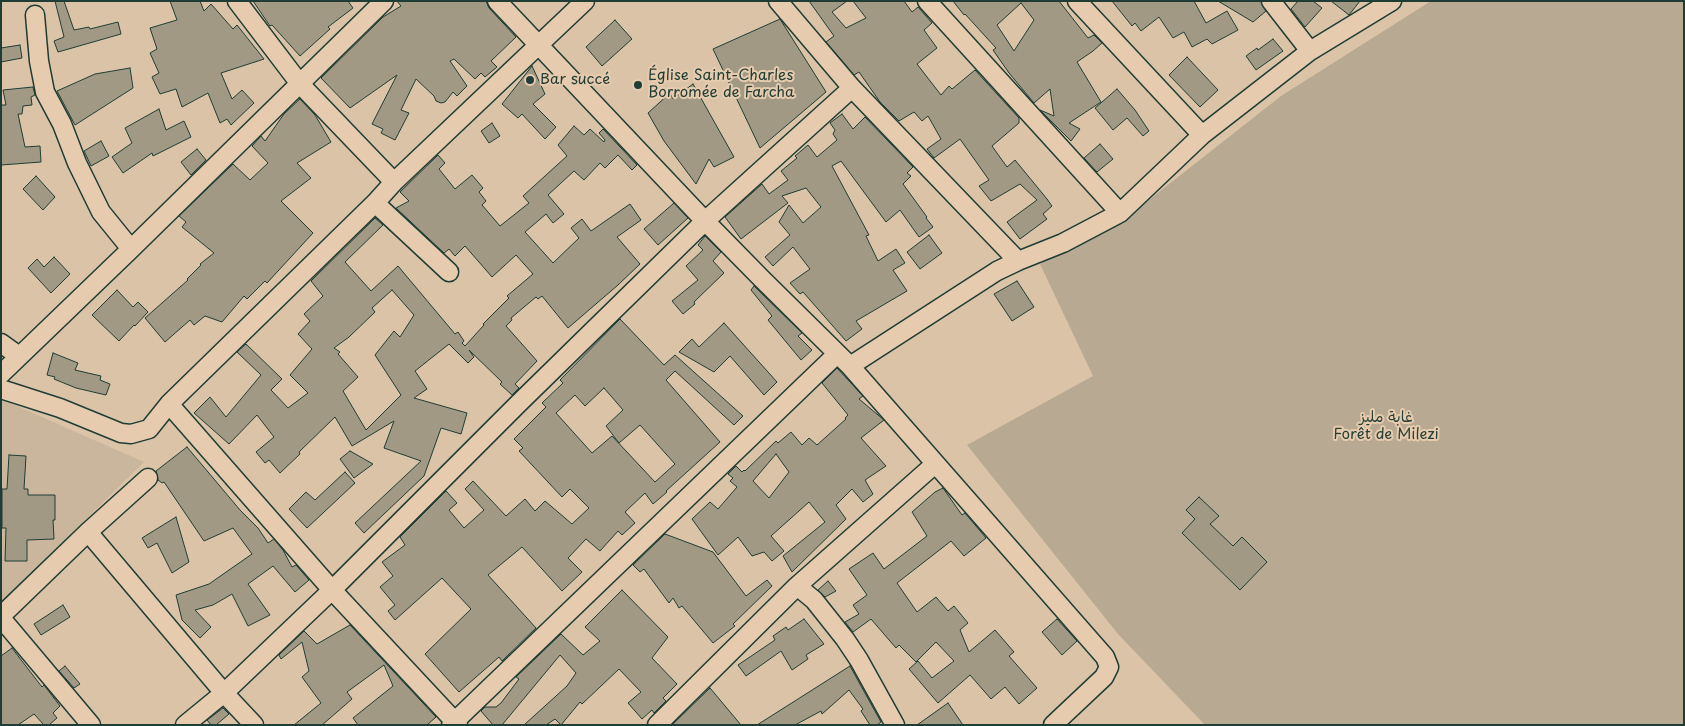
<!DOCTYPE html>
<html>
<head>
<meta charset="utf-8">
<style>
  body { margin:0 }
  #map { position:relative; width:1685px; height:726px; overflow:hidden; background:#dbc3a7; font-family:"Playpen Sans",sans-serif }
  canvas { display:block }
  .frame { position:absolute; inset:0; border:2px solid #1f3d34; pointer-events:none }
</style>
</head>
<body>
<div id="map">
<canvas width="1685" height="726"></canvas>
<div class="frame"></div>
</div>
<script>
const ctx = document.querySelector('canvas').getContext('2d');
ctx.lineJoin = 'round';
function fill(path, color) {
  ctx.fillStyle = color;
  ctx.fill(path, 'evenodd');
}
function poly(rows) {
  const path = new Path2D();
  for (const r of rows) {
    path.moveTo(r[0], r[1]);
    for (let i = 2; i < r.length; i += 2) path.lineTo(r[i], r[i + 1]);
  }
  return path;
}
function trace(path, color, width, dash) {
  ctx.strokeStyle = color;
  ctx.lineWidth = width;
  ctx.lineCap = dash ? 'butt' : 'round';
  ctx.setLineDash(dash || []);
  ctx.stroke(path);
}
function write(font, color, halo, rows, align = 'center') {
  ctx.font = font + ' "Playpen Sans","Playpen Sans Arabic",sans-serif';
  ctx.lineWidth = 4;
  ctx.setLineDash([]);
  ctx.textBaseline = 'middle';
  ctx.strokeStyle = halo;
  ctx.fillStyle = color;
  for (const [text, x, y, turn = 0] of rows) {
    ctx.save();
    ctx.translate(x, y);
    ctx.rotate((+turn || 0) * Math.PI / 180);
    ctx.textAlign = isNaN(turn) ? turn : align;
    if (halo) ctx.strokeText(text, 0, 0);
    ctx.fillText(text, 0, 0);
    ctx.restore();
  }
}
fill(poly([
  [1,399,144,462,1,603]
]), '#cab69c');
fill(poly([
  [1431,1,1684,1,1684,725,1205,725,1118,634,967,445,1093,376,1040,264,1131,214,1281,96]
]), '#b8a992');
const building = poly([
  [55,1,64,1,74,30,89,27,90,29,118,22,121,34,58,52,54,41,64,37,55,1],
  [170,1,200,1,204,11,211,4,233,29,237,25,264,59,221,73,232,99,242,90,254,103,231,125,227,119,220,123,208,93,182,107,176,89,160,94,152,77,159,73,150,53,157,49,150,28,177,20,170,1],
  [253,1,348,1,353,8,328,27,330,29,300,56,272,25,270,26,253,1],
  [397,1,486,1,489,8,516,37,491,61,497,67,485,77,481,73,475,79,454,59,450,61,467,86,457,96,453,92,445,102,441,103,436,101,434,96,416,79,401,110,409,113,395,140,381,133,383,129,372,124,397,75,350,108,321,78,383,17,401,6,397,1],
  [809,1,847,1,832,12,846,28,866,18,853,1,904,1,912,12,918,7,932,23,924,30,937,48,917,64,941,95,949,86,952,89,975,70,1019,118,1019,123,992,146,1007,167,1015,160,1047,199,1052,206,1043,214,1047,219,1020,239,1007,222,1037,200,1020,184,991,201,979,186,989,180,960,139,934,158,927,149,941,139,928,116,922,121,914,112,899,121,880,102,859,72,854,75,826,42,834,36,809,1],
  [953,1,1059,1,1088,38,1094,35,1102,43,1093,51,1077,62,1101,102,1069,123,1080,129,1071,141,1040,110,1054,116,1050,89,1034,103,1009,73,993,50,996,48,965,14,964,15,953,1],
  [1021,3,1034,20,1014,51,997,25,1021,3],
  [1112,1,1194,1,1206,23,1227,11,1238,30,1212,44,1207,39,1192,47,1184,32,1173,38,1159,17,1141,31,1135,23,1132,26,1112,1],
  [1218,1,1261,1,1266,11,1253,22,1218,1],
  [1298,1,1313,1,1322,8,1305,27,1291,9,1298,1],
  [1331,1,1360,1,1349,15,1331,1],
  [780,19,826,92,760,148,713,49,780,19],
  [615,20,632,39,602,66,586,47,615,20],
  [1273,39,1283,51,1256,70,1246,56,1257,48,1258,50,1273,39],
  [20,45,22,58,1,62,1,48,20,45],
  [1187,57,1218,90,1200,107,1169,75,1187,57],
  [532,66,545,94,533,104,556,127,545,139,522,114,518,118,502,104,532,66],
  [130,68,133,88,75,125,57,91,95,74,130,68],
  [693,84,734,157,714,167,709,159,696,184,664,141,648,113,670,93,673,99,693,84],
  [33,87,35,95,31,97,32,105,23,106,22,114,18,114,25,147,40,146,41,162,1,165,1,105,6,105,3,90,33,87],
  [1117,89,1135,110,1149,131,1143,136,1127,118,1113,130,1095,108,1117,89],
  [300,99,315,115,331,142,297,163,311,178,281,201,313,233,267,283,265,281,247,299,244,296,222,322,205,316,194,325,190,320,165,342,145,318,188,280,187,279,201,265,200,264,214,253,182,227,186,222,179,216,233,164,250,180,268,163,252,146,261,136,265,141,284,114,300,99],
  [159,109,166,130,184,121,191,137,153,156,152,153,123,173,112,157,132,143,125,128,159,109],
  [842,114,853,129,865,117,913,167,907,173,911,176,903,184,927,217,926,218,933,227,919,237,900,210,886,222,841,161,832,166,869,235,866,236,878,261,896,249,905,263,893,270,907,291,856,321,862,329,846,341,803,292,800,294,790,283,810,269,793,247,773,266,765,257,790,235,779,222,789,205,803,223,821,207,806,188,782,196,788,203,741,239,725,217,762,184,769,194,788,180,781,171,797,158,795,156,808,145,817,157,837,140,833,134,835,130,830,123,842,114],
  [492,123,500,136,489,143,481,131,492,123],
  [574,126,584,135,590,129,604,142,605,140,599,133,603,129,637,165,632,170,618,155,605,168,600,163,584,180,574,171,548,195,564,214,553,223,546,214,525,232,553,263,579,238,571,228,582,219,591,231,630,204,641,220,617,237,640,264,618,285,568,328,542,296,538,299,536,297,511,318,512,320,506,326,537,361,515,384,519,388,512,395,500,384,502,382,469,350,474,357,468,363,449,344,415,371,427,389,414,398,467,413,461,434,441,428,424,476,364,533,355,523,421,461,384,448,394,421,352,446,335,417,299,452,300,454,280,473,269,460,265,463,256,452,274,437,257,415,229,444,194,413,210,397,226,417,261,375,237,352,246,344,282,379,271,390,288,408,308,393,290,375,312,349,298,334,310,321,304,314,323,296,311,281,375,218,383,225,345,262,371,291,398,266,455,334,458,332,464,341,462,343,465,346,484,325,483,324,509,298,507,296,533,274,516,255,492,277,465,246,455,256,449,249,444,253,396,208,409,201,400,192,438,155,445,163,439,169,455,189,472,175,483,188,479,192,486,201,482,205,500,226,529,203,523,196,567,156,558,145,574,126],
  [392,290,414,315,400,337,394,331,375,355,401,395,366,430,343,391,358,377,338,354,340,352,334,348,349,337,375,312,372,308,392,290],
  [101,141,109,156,91,166,84,151,101,141],
  [1100,144,1113,159,1097,172,1084,158,1100,144],
  [197,149,206,160,191,175,181,162,197,149],
  [36,176,55,197,43,210,23,189,36,176],
  [674,203,688,218,658,245,644,229,674,203],
  [929,235,942,253,920,269,907,252,929,235],
  [705,236,721,252,713,261,724,273,694,302,695,304,683,314,672,301,698,280,686,266,703,250,698,245,705,236],
  [54,257,70,274,51,293,28,268,37,259,44,267,54,257],
  [1017,281,1034,307,1012,321,994,294,1017,281],
  [754,286,802,333,798,336,812,350,801,360,768,320,772,316,751,290,754,286],
  [117,290,133,307,138,302,148,312,135,326,134,325,119,341,92,315,117,290],
  [620,319,664,365,675,355,743,416,734,425,675,371,666,380,720,442,666,491,667,492,653,504,645,493,625,512,635,523,622,535,618,531,600,551,586,539,568,558,582,572,562,591,522,547,488,575,536,628,502,661,499,657,459,692,425,654,471,609,442,578,395,620,388,611,395,605,380,587,393,576,382,562,405,545,400,537,446,491,457,503,449,510,464,528,484,510,465,489,473,481,506,516,525,499,535,511,545,501,572,524,589,508,570,489,562,497,519,451,523,448,514,439,546,407,542,403,563,383,560,380,620,319],
  [604,388,623,410,606,426,619,443,640,425,675,464,655,482,612,436,592,453,556,413,575,395,585,406,604,388],
  [724,323,777,382,764,395,730,356,714,372,679,352,692,339,699,347,724,323],
  [53,353,78,363,75,370,101,376,100,380,110,384,106,395,76,388,54,379,55,377,47,375,53,353],
  [837,368,863,396,859,399,884,420,861,438,886,466,865,480,873,494,863,502,852,489,836,505,846,519,792,572,783,556,825,522,809,502,771,536,784,551,772,561,764,552,752,556,738,537,718,555,692,519,710,502,718,509,737,487,730,481,733,478,728,474,736,466,742,472,744,470,745,471,776,441,778,443,791,432,802,445,809,438,817,445,846,419,845,418,848,415,822,383,837,368],
  [776,454,789,472,769,498,753,481,776,454],
  [187,447,240,510,258,528,268,543,274,539,283,550,292,567,296,565,309,580,295,592,273,566,248,584,270,615,248,626,232,594,213,605,195,610,211,627,200,638,182,620,176,595,209,584,252,554,233,528,204,541,164,482,162,483,158,480,156,471,187,447],
  [350,451,373,464,354,478,340,459,350,451],
  [9,455,26,456,24,489,28,489,28,495,55,495,55,520,53,520,54,539,27,540,27,561,5,561,6,528,2,528,2,489,7,489,9,455],
  [345,472,355,483,307,528,289,509,306,492,315,500,345,472],
  [943,488,962,515,965,513,986,538,964,556,951,541,897,583,917,612,936,597,948,611,954,606,968,623,960,630,969,652,995,630,1014,652,1009,656,1037,688,1019,704,1005,687,991,699,970,675,938,703,909,669,918,661,932,678,954,661,936,642,916,662,899,645,896,648,871,619,853,632,845,622,859,614,853,605,867,595,849,569,873,553,884,569,927,536,912,512,935,492,943,488],
  [1199,497,1219,516,1210,524,1233,546,1242,537,1267,562,1240,590,1182,533,1195,519,1186,510,1199,497],
  [176,517,189,562,172,573,157,543,148,548,142,538,176,517],
  [665,534,713,552,746,596,767,580,772,586,733,624,735,626,713,643,682,606,679,608,673,598,669,603,644,569,640,572,633,565,665,534],
  [828,581,836,591,825,597,818,590,828,581],
  [622,590,668,637,652,658,677,684,663,698,666,701,654,713,652,710,642,719,628,703,641,692,619,669,582,704,580,702,561,725,555,719,546,725,524,725,567,686,576,673,560,655,502,725,493,725,481,711,485,707,496,707,501,703,519,679,516,677,561,634,583,655,600,641,585,627,622,590],
  [63,605,70,617,41,635,34,624,63,605],
  [804,619,824,644,806,655,808,659,792,670,781,651,746,676,738,665,775,640,773,636,786,627,788,630,804,619],
  [1057,619,1077,641,1062,655,1042,632,1057,619],
  [350,625,436,717,427,725,358,725,353,718,393,686,384,665,347,692,352,699,322,725,294,725,321,703,302,677,309,671,302,642,281,659,279,655,304,631,317,644,350,625],
  [12,648,42,687,44,685,60,706,53,713,57,718,49,725,44,725,34,714,18,725,1,725,1,656,12,648],
  [65,666,80,684,74,688,59,671,65,666],
  [850,666,881,722,877,725,870,725,861,711,863,709,849,690,822,714,821,711,795,725,757,725,850,666],
  [710,688,741,725,672,725,710,688],
  [948,703,963,725,917,725,948,703],
  [223,708,229,714,216,725,211,725,207,720,223,708]
]);
fill(building, '#a19983');
trace(building, '#1f3d34', 1);
const minor = poly([
  [237,1,300,84,394,182],
  [497,1,705,221,762,279,850,366,1105,657,1109,667,1104,677,1053,725],
  [778,1,852,88,1018,261],
  [927,1,1120,213],
  [1077,1,1202,135],
  [1271,1,1310,51],
  [35,15,39,61,45,92,62,124,77,163,101,212,131,249],
  [375,203,449,272],
  [1,343,19,356],
  [850,366,997,271,1018,261,1063,243,1120,213,1202,135,1310,51,1392,1],
  [1,374,131,249,384,1],
  [1,389,60,408,121,433,131,434,149,429,169,404,375,203,394,182,585,1],
  [169,404,332,590,458,725],
  [88,532,224,693,254,725],
  [797,586,814,600,845,639,859,660,895,725],
  [1,616,88,532,148,478],
  [1,618,91,725],
  [185,725,224,693,332,590,519,403,705,221,852,88],
  [451,725,837,354],
  [657,725,797,586,935,464]
]);
trace(minor, '#1f3d34', 21);
trace(minor, '#e7cbae', 18);
for (const [x, y, r, color] of [
  [530,80,5,"#1f3d34"],
  [638,85,5,"#1f3d34"]
]) {
  const dot = new Path2D();
  dot.arc(x, y, r, 0, 2 * Math.PI);
  ctx.fillStyle = color;
  ctx.fill(dot);
  trace(dot, '#e7cbae', 2);
}
write('15px', '#1f3d34', '#e7cbae', [
  ["Église Saint-Charles",648,76],
  ["Borromée de Farcha",648,93],
  ["Bar succé",540,80]
], 'left');
write('15px', '#274239', '#e7cbae', [
  ["غابة مليز",1386,418],
  ["Forêt de Milezi",1386,435]
]);
</script>
</body>
</html>
